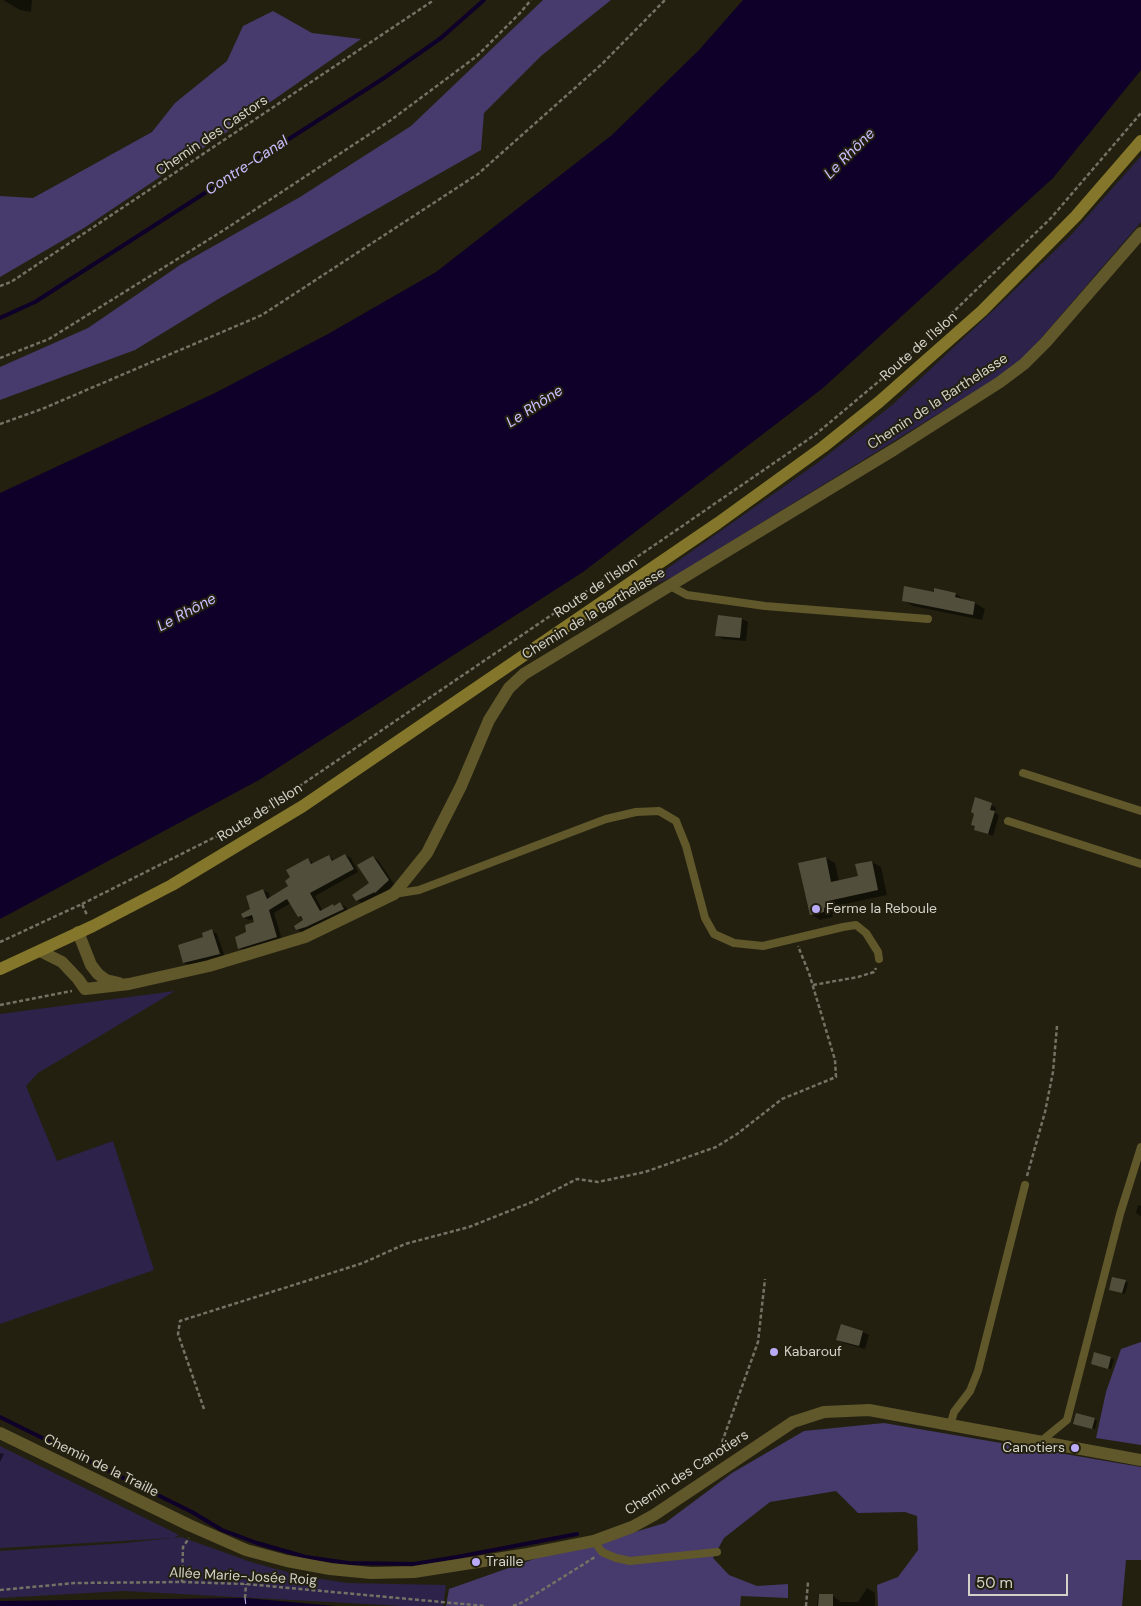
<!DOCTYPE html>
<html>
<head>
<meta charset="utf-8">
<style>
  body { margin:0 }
  #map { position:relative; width:1141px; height:1606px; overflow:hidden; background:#232010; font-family:"DM Sans",sans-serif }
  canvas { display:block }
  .scale { position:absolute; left:968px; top:1574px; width:100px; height:22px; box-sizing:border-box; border:2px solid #d4d2c8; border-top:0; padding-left:6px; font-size:15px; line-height:18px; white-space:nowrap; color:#d4d2c8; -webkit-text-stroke:4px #232010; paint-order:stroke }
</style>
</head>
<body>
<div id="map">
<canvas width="1141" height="1606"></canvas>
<div class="scale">50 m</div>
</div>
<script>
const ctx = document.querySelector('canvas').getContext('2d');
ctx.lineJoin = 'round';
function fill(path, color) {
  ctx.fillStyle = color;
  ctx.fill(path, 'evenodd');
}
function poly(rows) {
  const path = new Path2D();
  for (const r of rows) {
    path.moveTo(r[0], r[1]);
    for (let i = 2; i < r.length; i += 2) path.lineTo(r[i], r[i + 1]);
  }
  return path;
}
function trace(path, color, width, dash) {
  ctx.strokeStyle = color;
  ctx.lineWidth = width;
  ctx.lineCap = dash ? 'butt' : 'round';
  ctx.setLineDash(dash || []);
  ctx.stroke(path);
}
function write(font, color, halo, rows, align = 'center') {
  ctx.font = font + ' "DM Sans",sans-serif';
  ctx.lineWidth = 4;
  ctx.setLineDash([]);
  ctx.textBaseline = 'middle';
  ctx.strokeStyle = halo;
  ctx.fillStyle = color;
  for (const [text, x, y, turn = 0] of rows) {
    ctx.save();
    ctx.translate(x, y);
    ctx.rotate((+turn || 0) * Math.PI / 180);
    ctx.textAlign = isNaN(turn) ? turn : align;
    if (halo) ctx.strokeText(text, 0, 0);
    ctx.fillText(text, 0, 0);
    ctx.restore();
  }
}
fill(poly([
  [1141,156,1141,222,1019,364,675,576,652,585,668,568,816,464,891,406,998,306,1071,235],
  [175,991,38,1073,26,1086,57,1161,113,1141,154,1270,0,1324,0,1014],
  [0,1446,179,1535,174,1538,181,1537,251,1562,301,1576,348,1583,446,1585,443,1606,403,1606,124,1591,0,1598,0,1551,125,1543,173,1538,0,1548]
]), '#2c224a');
fill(poly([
  [543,0,611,0,541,56,484,113,481,150,220,298,135,350,0,400,0,367,88,328,180,265,300,197,411,126],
  [273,11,312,33,361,39,233,128,84,228,0,277,0,196,33,198,152,132,175,103,227,61,243,26],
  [1141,1342,1141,1445,1096,1438,1106,1392,1121,1349],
  [884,1423,1141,1467,1141,1560,1126,1560,1122,1606,878,1606,877,1585,898,1577,918,1550,917,1516,905,1512,858,1513,836,1491,770,1502,724,1538,713,1558,729,1575,757,1586,788,1584,788,1598,741,1596,740,1606,446,1606,449,1589,551,1553,618,1537,665,1523,732,1473,804,1431]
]), '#463b6c');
fill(poly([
  [743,0,1141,0,1141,70,1053,178,823,388,583,572,259,780,0,919,0,493,215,393,328,334,436,272,612,135,699,50],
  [245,1598,336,1606,0,1606,0,1601]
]), '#0e0028');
fill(poly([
  [3,0,32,0,31,12,20,10],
  [935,593,956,594,965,600,965,601,975,603,985,609,982,620,913,606,903,600],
  [719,616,742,619,748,622,746,641,723,639,716,635],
  [976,799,996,807,995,813,999,815,993,836,976,830],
  [345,855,351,858,358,872,315,896,323,911,333,905,335,906,340,904,346,907,349,912,303,933,297,929,306,921,299,916,291,903,274,913,282,940,245,951,239,948,248,932,256,922,255,919,249,920,244,917,252,910,263,890,269,893,270,899,290,887,308,859,314,864,329,856,335,861],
  [373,857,378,860,394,884,382,895,363,904,357,900,371,884],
  [826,858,835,863,839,881,859,877,872,862,881,867,887,895,836,906,838,912,832,914,833,917,820,920,811,914],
  [212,931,217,934,225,957,190,966,184,963],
  [1138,1205,1141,1206,1141,1216,1136,1213],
  [1125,1281,1128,1283,1125,1294,1110,1289],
  [841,1326,863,1332,869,1335,865,1349,844,1343,838,1340],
  [1095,1354,1114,1359,1111,1369,1095,1365],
  [1095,1419,1097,1421,1095,1429,1077,1424],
  [0,1453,4,1454,0,1462],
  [867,1588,875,1593,875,1606,817,1606,818,1595,833,1596,841,1602,858,1602]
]), '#0007');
trace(poly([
  [0,318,35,302,384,78,441,38,484,0],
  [0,1417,192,1512,222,1530,257,1543,306,1557,348,1563,414,1564,457,1557,577,1534]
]), '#0e0028', 4);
trace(poly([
  [245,1598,246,1606]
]), '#c9befe', 1, [6, 5]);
fill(poly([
  [904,586,934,592,934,588,956,593,955,597,975,602,973,615,902,601],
  [718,615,742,618,740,638,715,636],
  [975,797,992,803,990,810,995,811,988,834,974,830,975,826,971,825,974,814,971,812],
  [345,854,354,869,310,893,320,911,333,904,334,906,340,902,344,909,306,927,296,930,294,926,303,920,301,916,298,917,287,899,269,910,277,937,238,949,235,937,246,932,245,925,254,922,252,915,243,918,241,914,250,909,246,896,263,889,267,899,288,886,285,881,290,877,286,870,308,858,311,864,329,855,332,861],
  [373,856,389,880,375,893,375,892,356,901,352,895,369,883,357,865],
  [826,857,831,882,858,876,855,864,872,861,878,890,828,901,829,907,824,908,824,912,810,915,798,863],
  [212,929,220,954,183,963,178,945,203,937,202,933],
  [1112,1277,1126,1280,1122,1293,1109,1290],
  [841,1324,863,1331,859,1346,836,1340],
  [1094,1352,1111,1357,1108,1369,1091,1364],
  [1076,1413,1095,1418,1092,1429,1073,1424],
  [819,1594,833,1594,833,1606,818,1606]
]), '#514e3c');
trace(poly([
  [0,286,11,282,434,0],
  [0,358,49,339,224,230,391,120,477,56,520,13,531,0],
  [0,424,42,409,262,315,478,174,602,64,665,0],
  [82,904,251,819,662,540,816,434,896,367,1051,218,1141,113],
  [0,942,82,904,87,915],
  [813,985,858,977,874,972,876,968],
  [0,1005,72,991],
  [1027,1176,1045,1112,1053,1072,1057,1026],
  [204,1409,178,1334,180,1321,363,1263,405,1244,469,1227,532,1202,577,1179,598,1182,645,1172,716,1147,737,1134,782,1099,836,1077,835,1060,809,973,798,946],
  [721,1455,721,1445,758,1342,765,1279],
  [182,1582,183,1547,189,1538],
  [0,1590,75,1583,182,1582,246,1584,485,1606],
  [245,1598,246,1584],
  [513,1606,523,1602,595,1557],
  [806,1606,808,1582]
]), '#757265', 2.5, [4, 2.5]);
trace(poly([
  [670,586,687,595,765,606,928,619],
  [1023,773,1141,811],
  [1008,821,1141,864],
  [394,894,419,890,606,819,636,812,659,811,676,821,686,846,705,918,714,934,734,943,763,946,843,927,856,925,866,933,878,952,879,959],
  [950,1426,954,1412,970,1391,978,1371,1025,1185],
  [1040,1442,1067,1420,1120,1214,1141,1147],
  [594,1541,602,1552,616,1558,630,1561,717,1552]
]), '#60572b', 8);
trace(poly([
  [78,932,91,965,98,974,106,980,119,983],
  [40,951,62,962,78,979,85,989,129,984,209,966,305,937,394,894,427,853,461,786,489,720,509,688,524,674,895,449,1000,382,1024,364,1046,342,1141,233],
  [0,1433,189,1525,246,1550,287,1561,330,1569,371,1573,414,1572,528,1554,594,1541,632,1527,654,1515,793,1422,824,1412,869,1410,1141,1460]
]), '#60572b', 12);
trace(poly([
  [0,969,93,926,172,885,303,806,718,523,823,447,879,402,982,311,1076,216,1141,141]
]), '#84762b', 12);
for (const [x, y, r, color] of [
  [816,909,5,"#b9abf7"],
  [774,1352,5,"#b9abf7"],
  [1075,1448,5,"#b9abf7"],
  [476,1562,5,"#b9abf7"]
]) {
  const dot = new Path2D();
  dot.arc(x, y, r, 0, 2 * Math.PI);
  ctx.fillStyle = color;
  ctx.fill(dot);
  trace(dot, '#232010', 2);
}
write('14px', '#d4d2c8', '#232010', [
  ["Chemin des Castors",212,136,-34],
  ["Route de l'Islon",919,347,-41],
  ["Chemin de la Barthelasse",938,402,-33],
  ["Route de l'Islon",596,588,-34],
  ["Chemin de la Barthelasse",594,614,-31],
  ["Route de l'Islon",260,813,-32],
  ["Chemin de la Traille",101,1466,26],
  ["Chemin des Canotiers",687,1473,-33],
  ["Allée Marie-Josée Roig",243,1577,3]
]);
write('14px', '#d4d2c8', '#232010', [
  ["Ferme la Reboule",826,909],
  ["Kabarouf",784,1352],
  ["Canotiers",1065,1448,"right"],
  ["Traille",486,1562]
], 'left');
write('italic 15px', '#c9befe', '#232010', [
  ["Le Rhône",850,154,-45],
  ["Contre-Canal",247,166,-33],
  ["Le Rhône",535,407,-33],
  ["Le Rhône",187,613,-28]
]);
</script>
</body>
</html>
